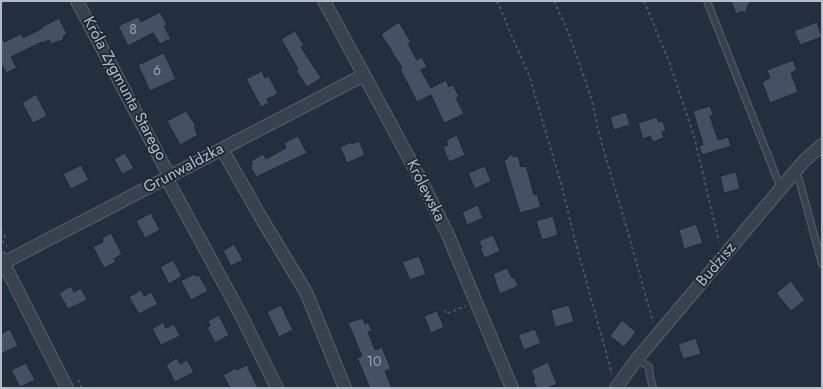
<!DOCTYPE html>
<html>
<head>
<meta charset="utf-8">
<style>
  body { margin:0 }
  #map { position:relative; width:823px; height:389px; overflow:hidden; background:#242f3e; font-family:Jost,sans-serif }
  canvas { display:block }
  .frame { position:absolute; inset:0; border:2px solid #b4bcc9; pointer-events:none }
</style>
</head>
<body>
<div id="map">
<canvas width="823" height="389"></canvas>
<div class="frame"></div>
</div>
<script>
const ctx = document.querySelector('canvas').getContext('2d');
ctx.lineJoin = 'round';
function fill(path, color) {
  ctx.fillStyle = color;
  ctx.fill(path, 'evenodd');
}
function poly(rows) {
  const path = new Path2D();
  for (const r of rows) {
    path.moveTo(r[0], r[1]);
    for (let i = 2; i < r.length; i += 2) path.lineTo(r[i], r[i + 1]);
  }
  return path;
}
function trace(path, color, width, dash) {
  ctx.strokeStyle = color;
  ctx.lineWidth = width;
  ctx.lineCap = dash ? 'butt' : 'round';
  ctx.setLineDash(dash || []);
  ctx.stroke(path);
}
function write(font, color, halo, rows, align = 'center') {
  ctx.font = font + ' Jost,sans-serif';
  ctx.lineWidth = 3.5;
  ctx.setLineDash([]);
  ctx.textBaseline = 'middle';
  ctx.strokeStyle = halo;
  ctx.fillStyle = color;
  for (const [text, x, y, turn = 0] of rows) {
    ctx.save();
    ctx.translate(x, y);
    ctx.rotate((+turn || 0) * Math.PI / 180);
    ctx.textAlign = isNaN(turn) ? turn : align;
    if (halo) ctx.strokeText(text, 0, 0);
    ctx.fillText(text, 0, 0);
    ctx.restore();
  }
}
const building = poly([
  [731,1,750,1,745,13,742,11,736,14,731,1],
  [160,12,167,25,164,26,171,39,160,44,153,33,128,46,118,26,138,17,141,22,160,12],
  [59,18,67,34,64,36,63,40,51,44,49,40,43,43,42,42,11,57,17,68,6,73,1,63,1,36,4,42,21,34,23,38,43,28,42,27,59,18],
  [399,22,411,42,408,44,417,60,422,57,427,67,421,70,431,88,446,80,449,87,453,85,459,96,456,98,464,114,444,123,431,95,417,102,400,69,402,68,381,34,399,22],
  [817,22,822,37,800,45,794,31,817,22],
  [295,31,304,46,301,47,321,78,307,87,296,70,298,69,281,39,295,31],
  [164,53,176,79,150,91,138,65,164,53],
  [793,60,797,70,791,73,798,92,770,103,762,82,770,78,767,70,793,60],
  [262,71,265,78,269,76,278,94,267,99,269,103,261,107,246,79,262,71],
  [36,94,47,116,33,123,22,103,36,94],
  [710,106,713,115,710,116,718,140,728,137,731,146,702,155,699,146,703,145,693,111,710,106],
  [186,111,195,124,195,130,198,135,180,145,167,121,186,111],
  [626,112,630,125,614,130,610,117,626,112],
  [657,117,659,122,663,121,666,131,662,132,664,138,653,142,650,136,643,139,638,123,657,117],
  [457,135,465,155,449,162,443,147,448,145,446,140,457,135],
  [298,136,307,153,256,177,250,165,253,164,251,161,263,154,266,159,286,148,284,143,298,136],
  [359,141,365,155,347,163,340,147,351,142,352,144,359,141],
  [125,153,134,168,122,174,114,159,125,153],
  [510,154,514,157,518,156,521,167,526,166,534,195,537,194,541,207,520,213,504,160,507,159,510,154],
  [81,165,89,180,71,189,63,174,81,165],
  [485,166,491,181,475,189,468,173,485,166],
  [736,172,740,189,724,193,720,176,736,172],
  [478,205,483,218,467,225,462,212,478,205],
  [151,213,160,230,145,238,136,221,151,213],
  [553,216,558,235,542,240,536,221,553,216],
  [696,224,703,243,684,249,679,230,696,224],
  [111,233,122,254,114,259,116,262,104,268,93,247,103,242,102,238,111,233],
  [493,235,500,251,485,258,480,249,482,248,479,241,493,235],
  [234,244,243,260,231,266,223,251,234,244],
  [419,256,426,274,410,280,402,262,419,256],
  [173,260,182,276,169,284,160,267,173,260],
  [507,268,512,278,514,277,518,286,500,294,493,274,507,268],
  [194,274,195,276,199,275,208,291,191,300,181,281,194,274],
  [791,281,805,300,791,311,776,293,791,281],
  [71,286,74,292,81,288,87,300,68,309,59,293,71,286],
  [141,290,144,296,151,292,158,304,139,314,129,297,141,290],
  [281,305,293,330,279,337,267,312,281,305],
  [569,305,574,322,555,327,551,310,569,305],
  [437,311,444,327,431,333,424,316,437,311],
  [219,315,229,335,215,343,207,327,210,326,208,321,219,315],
  [362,318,365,324,368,322,372,331,368,332,375,350,382,347,391,369,385,371,392,388,370,388,357,358,362,356,348,323,362,318],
  [622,320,636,332,624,347,610,336,622,320],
  [163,322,166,328,174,324,180,336,161,345,152,329,163,322],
  [10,329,18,346,1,354,1,334,10,329],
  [535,329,541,343,524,350,518,335,535,329],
  [696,338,701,354,683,359,678,344,696,338],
  [177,358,180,364,187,360,194,372,175,382,166,365,177,358],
  [548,362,557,384,547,388,537,388,533,381,535,380,531,370,548,362],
  [26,363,35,380,20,387,11,370,26,363],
  [247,365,258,388,230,388,223,375,236,368,237,370,247,365]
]);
fill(building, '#455162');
trace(building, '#1f2835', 1);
const lane = poly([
  [707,1,778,181,782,188],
  [793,174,799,179,822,264],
  [637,359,649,367,650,376,653,388]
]);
const street = poly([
  [77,1,170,177],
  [324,1,423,184,448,235,512,388],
  [222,149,263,221,306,292,345,388],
  [167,179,241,315,277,388],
  [1,258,67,388],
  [3,263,364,75],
  [616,388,637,359,804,161,822,145]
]);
trace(lane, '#565f6c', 8);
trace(street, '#565f6c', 14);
trace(poly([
  [497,1,530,78,562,187,576,244,612,374],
  [554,1,569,34,592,100,599,134,627,229,653,322],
  [644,1,670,64,694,136,719,242],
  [1,230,5,237,3,242,7,247],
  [445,310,446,314,466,306],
  [78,380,82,388]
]), '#44595c', 2, [3, 3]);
trace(lane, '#38414e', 6);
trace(street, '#38414e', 12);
write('14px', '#98a1af', null, [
  ["8",133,31],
  ["6",157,72],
  ["10",374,363]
]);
write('16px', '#b4bcc9', '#1d2633', [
  ["Króla Zygmunta Starego",124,89,62],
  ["Grunwaldzka",184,169,-28],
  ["Królewska",425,191,63],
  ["Budzisz",717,265,-50]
]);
</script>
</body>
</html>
